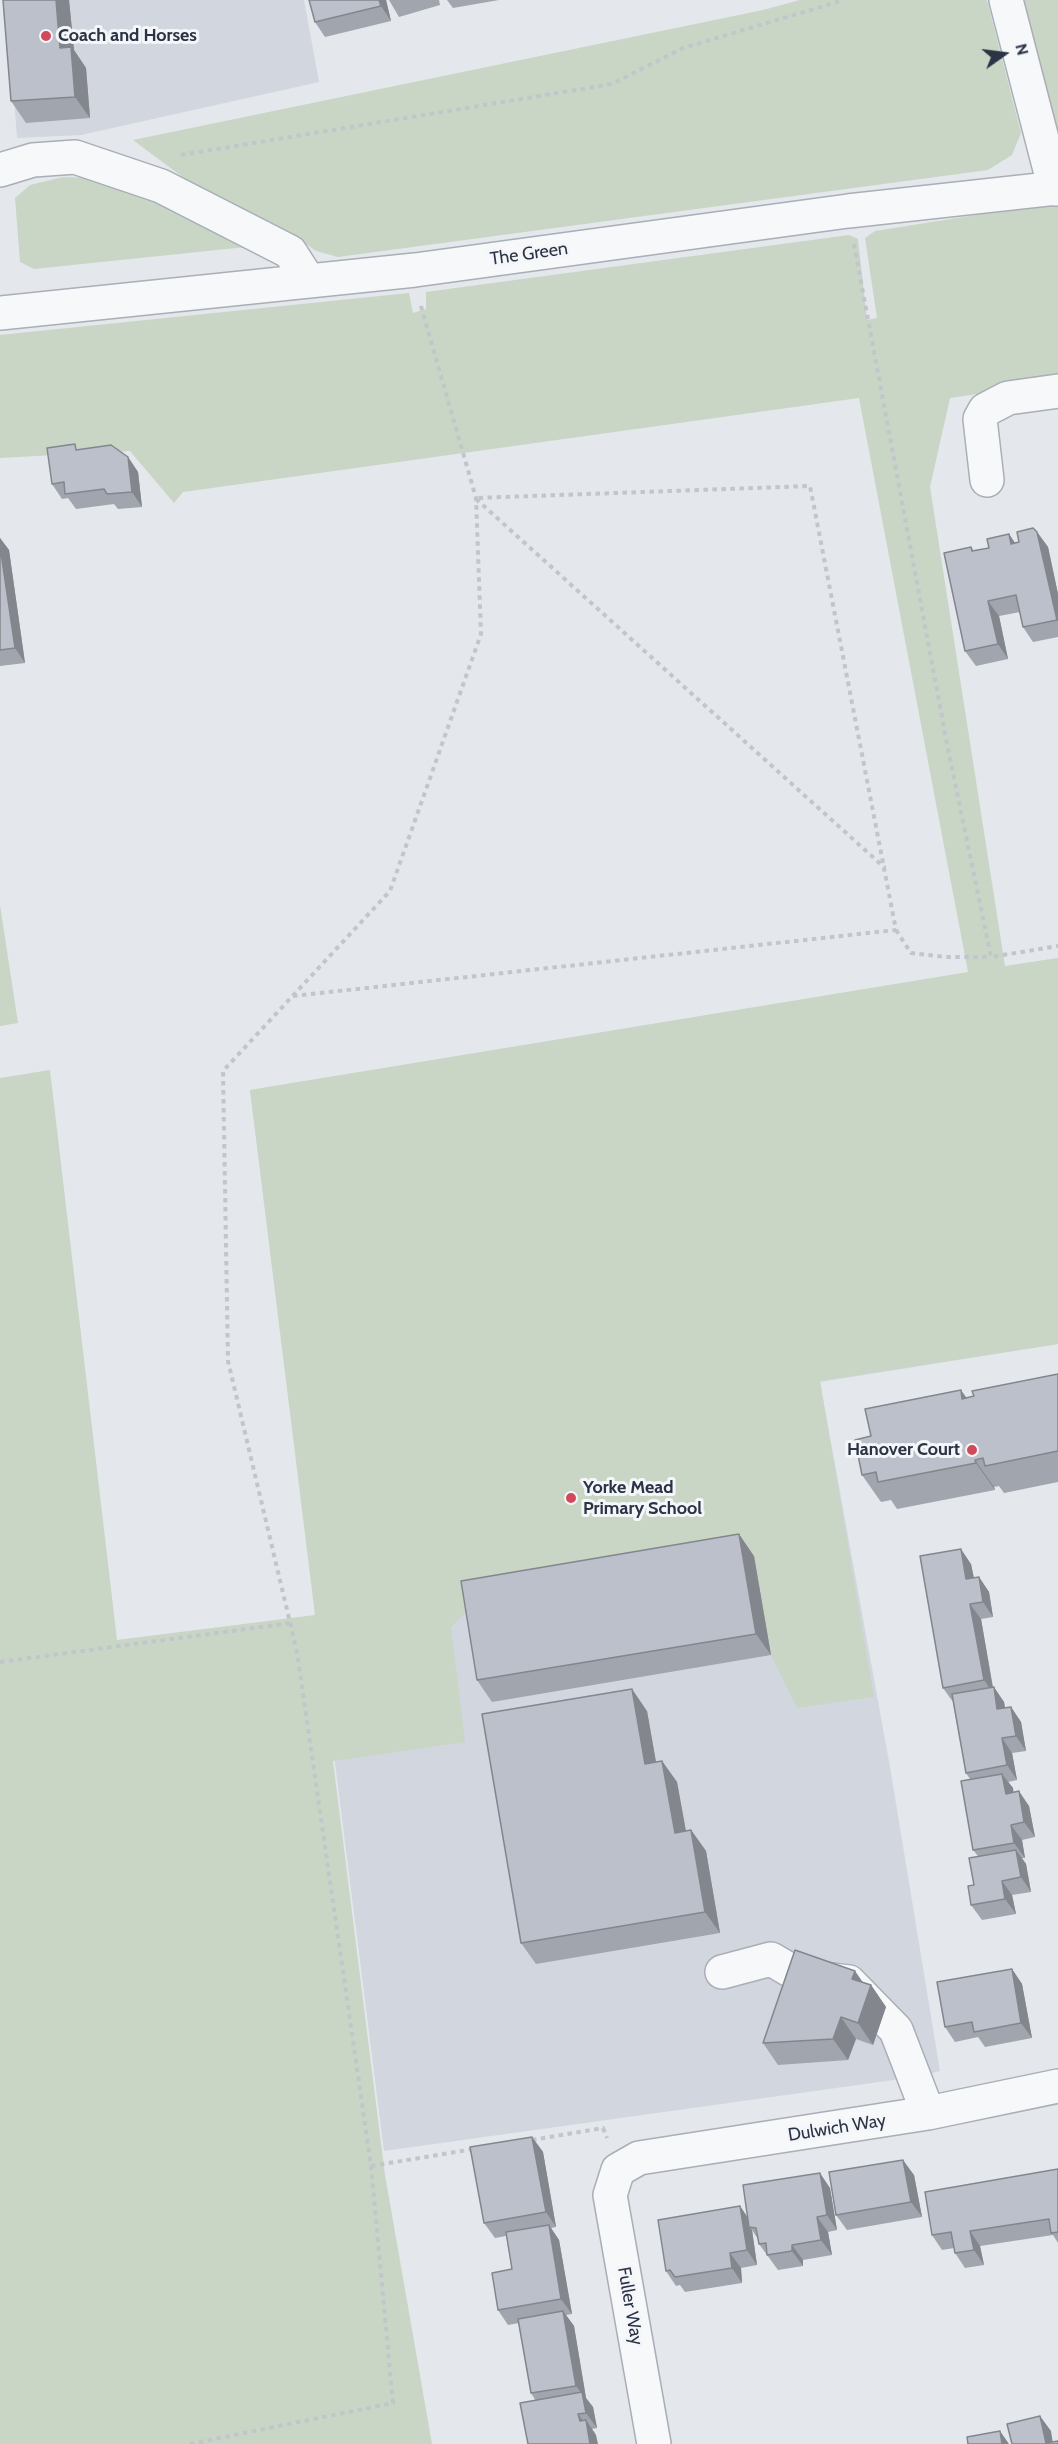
<!DOCTYPE html>
<html>
<head>
<meta charset="utf-8">
<style>
  body { margin:0 }
  #map { position:relative; width:1058px; height:2444px; overflow:hidden; background:#e4e7ec; font-family:Cabin,sans-serif }
  canvas { display:block }
  .north { position:absolute; left:974px; top:24px; width:60px; height:60px; -webkit-text-stroke:4px #f4f6f9; paint-order:stroke; rotate:76deg; font-size:16px; font-weight:700; line-height:24px; text-align:center; color:#2b3445 }
  .north::after { content:''; display:block; margin:auto; width:21px; height:27px; background:#2b3445; clip-path:polygon(50% 0,100% 100%,50% 72%,0 100%) }
</style>
</head>
<body>
<div id="map">
<canvas width="1058" height="2444"></canvas>
<div class="north">N</div>
</div>
<script>
const ctx = document.querySelector('canvas').getContext('2d');
ctx.lineJoin = 'round';
function fill(path, color) {
  ctx.fillStyle = color;
  ctx.fill(path, 'evenodd');
}
function poly(rows) {
  const path = new Path2D();
  for (const r of rows) {
    path.moveTo(r[0], r[1]);
    for (let i = 2; i < r.length; i += 2) path.lineTo(r[i], r[i + 1]);
  }
  return path;
}
function trace(path, color, width, dash) {
  ctx.strokeStyle = color;
  ctx.lineWidth = width;
  ctx.lineCap = dash ? 'butt' : 'round';
  ctx.setLineDash(dash || []);
  ctx.stroke(path);
}
function write(font, color, halo, rows, align = 'center') {
  ctx.font = font + ' Cabin,sans-serif';
  ctx.lineWidth = 6;
  ctx.setLineDash([]);
  ctx.textBaseline = 'middle';
  ctx.strokeStyle = halo;
  ctx.fillStyle = color;
  for (const [text, x, y, turn = 0] of rows) {
    ctx.save();
    ctx.translate(x, y);
    ctx.rotate((+turn || 0) * Math.PI / 180);
    ctx.textAlign = isNaN(turn) ? turn : align;
    if (halo) ctx.strokeText(text, 0, 0);
    ctx.fillText(text, 0, 0);
    ctx.restore();
  }
}
fill(poly([
  [7,0,304,0,319,82,81,135,17,138],
  [1058,958,1058,1344,820,1382,890,1767,940,2071,915,2077,384,2151,250,1090]
]), '#d2d6de');
fill(poly([
  [800,0,987,0,1021,133,1012,155,988,170,338,257,316,251,302,241,200,190,133,140,763,10],
  [1021,0,1058,0,1058,136],
  [63,177,94,178,275,244,34,269,20,262,15,198,30,185],
  [1058,202,1058,382,950,398,930,487,1005,966,1058,958,1058,1344,820,1381,874,1697,797,1708,771,1655,753,1556,476,1602,451,1627,465,1742,333,1761,385,2175,432,2444,0,2444,0,1078,50,1070,117,1640,315,1615,250,1090,968,972,859,398,183,492,174,503,130,451,0,458,0,335,409,293,413,313,426,309,426,292,849,235,858,239,867,320,877,318,865,238,875,231],
  [0,905,18,1023,0,1026]
]), '#c9d6c5');
const minor = poly([
  [1006,0,1055,189],
  [0,170,33,160,75,157,161,186,290,252,308,280],
  [0,313,415,270,848,211,1058,188],
  [987,480,980,419,985,410,1008,398,1058,391],
  [722,1972,771,1959,800,1976,849,1982,896,2030,928,2113],
  [654,2444,610,2195,618,2170,639,2158,928,2113,1058,2086]
]);
trace(minor, '#a9aeb7', 36);
trace(poly([
  [181,155,612,84,683,48,844,0],
  [854,244,947,744,991,957,1058,946],
  [476,499,885,868],
  [896,930,911,953,945,957,991,957],
  [293,996,896,930,810,486,476,498],
  [0,1662,291,1623],
  [532,2140,603,2128,607,2138],
  [371,2166,474,2149],
  [190,2444,393,2403,371,2166,297,1652,228,1361,223,1071,390,891,481,634,476,498,420,303]
]), '#c2c5cb', 4, [4.5, 4.5]);
trace(minor, '#f7f8fa', 33);
fill(poly([
  [3,0,69,0,74,50,86,68,90,118,26,123,11,101],
  [386,0,391,21,325,37,315,22],
  [389,0,439,0,440,5,399,17],
  [447,0,499,0,453,8],
  [79,449,128,457,138,472,142,507,118,509,114,504,76,509,68,498,62,499,52,484],
  [1037,532,1048,547,1058,594,1058,637,1033,642,1023,627,1020,612,999,616,1008,659,976,666,965,651,971,547,974,551,989,548,1009,534,1015,543,1019,542],
  [0,538,9,550,25,663,0,666],
  [1058,1374,1058,1482,1004,1493,999,1486,994,1487,995,1490,897,1509,891,1500,881,1502,862,1475,871,1436,966,1398],
  [754,1556,771,1655,492,1702,477,1680],
  [971,1564,974,1578,979,1577,989,1592,993,1617,981,1619,993,1687,1004,1702,1005,1708,1011,1707,1021,1722,1026,1751,1012,1753,1017,1780,1008,1782,1013,1788,1013,1792,1029,1806,1035,1837,1022,1840,1025,1858,1022,1858,1026,1864,1031,1892,1012,1895,1016,1914,982,1920,971,1905,978,1856,973,1850,970,1779,966,1773,953,1702,943,1688],
  [647,1711,656,1762,662,1761,677,1782,686,1831,691,1830,706,1851,720,1933,536,1964,521,1943],
  [1012,1969,1022,1984,1032,2038,985,2047,978,2037,955,2042,945,2027],
  [863,1982,871,1985,886,2007,873,2045,856,2039,848,2060,778,2065,763,2043],
  [532,2137,543,2152,556,2227,551,2228,559,2240,572,2314,566,2315,574,2326,586,2398,593,2407,597,2428,592,2429,596,2435,536,2401,531,2393,519,2323,508,2325,498,2310,512,2269,506,2236,495,2238,484,2223],
  [1058,2169,1058,2243,1053,2235,980,2246,984,2265,965,2268,955,2253,954,2248,942,2250,932,2235],
  [914,2175,922,2217,847,2230,836,2215],
  [830,2188,837,2230,828,2232,832,2255,803,2260,803,2266,778,2270,759,2244,758,2239,752,2230,757,2265,741,2268,742,2283,685,2292,680,2285,676,2286,666,2271,740,2206,748,2218]
]), '#a1a5ae');
fill(poly([
  [56,0,69,0,74,50,86,68,90,118,75,97,60,48],
  [379,0,386,0,391,21,381,6],
  [128,457,138,472,142,507,132,492],
  [1037,532,1048,547,1058,594,1058,622,1057,620],
  [1009,534,1019,549,1011,544],
  [0,538,9,550,25,663,15,648,0,546],
  [988,601,999,616,1008,659,998,644],
  [961,1390,980,1417,962,1399],
  [975,1460,994,1487,995,1490,976,1463],
  [739,1534,754,1556,771,1655,756,1634],
  [961,1549,971,1564,977,1594,966,1579],
  [979,1577,989,1592,993,1617,983,1602],
  [970,1604,981,1619,994,1695,984,1680],
  [994,1687,1004,1702,1008,1724,997,1709],
  [632,1689,647,1711,660,1785,645,1764],
  [1011,1707,1021,1722,1026,1751,1016,1736],
  [1002,1738,1012,1753,1017,1780,1007,1765],
  [662,1761,677,1782,690,1854,675,1833],
  [1002,1774,1013,1788,1016,1808,1006,1794],
  [1019,1791,1029,1806,1035,1837,1024,1822],
  [1011,1825,1022,1840,1025,1858,1014,1843],
  [691,1830,706,1851,720,1933,705,1912],
  [1016,1850,1026,1864,1031,1892,1021,1877],
  [1002,1881,1012,1895,1016,1914,1005,1899],
  [1012,1969,1022,1984,1032,2038,1021,2023],
  [855,1971,869,1991,871,1985,886,2007,873,2045,858,2023,852,1979],
  [841,2017,856,2039,848,2060,833,2039],
  [532,2137,543,2152,556,2227,546,2212],
  [903,2160,914,2175,922,2217,911,2202],
  [820,2173,830,2188,837,2230,827,2215],
  [740,2206,750,2221,749,2227,752,2230,757,2265,747,2250],
  [817,2217,828,2232,832,2255,821,2240],
  [549,2225,559,2240,572,2314,561,2299],
  [970,2231,980,2246,984,2265,974,2250],
  [792,2245,803,2260,803,2266,792,2251],
  [730,2253,741,2268,742,2283,732,2268],
  [563,2311,574,2326,586,2398,593,2407,597,2428,586,2413,583,2395,576,2386],
  [578,2414,587,2426,586,2420,596,2435,598,2444,590,2444,580,2421],
  [1040,2416,1051,2431,1053,2444,1046,2444],
  [1000,2431,1009,2444,1002,2444]
]), '#83868d');
const building = poly([
  [3,0,56,0,60,48,71,47,75,97,11,101,3,0],
  [309,0,379,0,381,6,315,22,309,0],
  [75,444,76,450,111,445,128,457,132,492,107,494,104,489,65,494,64,482,52,484,47,448,75,444],
  [1033,528,1037,532,1057,620,1023,627,1016,595,988,601,998,644,965,651,944,553,971,547,972,551,989,548,987,539,1009,534,1011,544,1019,542,1017,532,1033,528],
  [0,546,15,648,0,650,0,546],
  [1058,1374,1058,1451,985,1466,983,1458,975,1460,976,1463,878,1482,876,1472,862,1475,855,1440,871,1436,865,1409,961,1390,962,1399,974,1396,972,1391,1058,1374],
  [739,1534,756,1634,477,1680,461,1581,739,1534],
  [961,1549,966,1579,979,1577,983,1602,970,1604,984,1680,943,1688,920,1556,961,1549],
  [994,1687,997,1709,1011,1707,1016,1736,1002,1738,1007,1765,966,1773,952,1694,994,1687],
  [632,1689,645,1764,662,1761,675,1833,691,1830,705,1912,521,1943,482,1714,632,1689],
  [1002,1774,1006,1794,1019,1791,1024,1822,1011,1825,1014,1843,973,1850,961,1781,1002,1774],
  [1016,1850,1021,1877,1002,1881,1005,1899,971,1905,968,1886,974,1885,969,1858,1016,1850],
  [795,1950,855,1971,852,1979,871,1985,858,2023,841,2017,833,2039,763,2043,795,1950],
  [1012,1969,1021,2023,974,2032,972,2022,945,2027,937,1982,1012,1969],
  [532,2137,546,2212,484,2223,470,2147,532,2137],
  [903,2160,911,2202,836,2215,829,2172,903,2160],
  [1058,2169,1058,2232,1051,2233,1049,2219,970,2231,974,2250,955,2253,951,2232,932,2235,925,2192,1058,2169],
  [820,2173,827,2215,817,2217,821,2240,792,2245,792,2251,767,2255,766,2243,759,2244,756,2228,749,2227,743,2185,820,2173],
  [740,2206,747,2250,730,2253,732,2268,675,2277,670,2270,666,2271,658,2220,740,2206],
  [549,2225,561,2299,498,2310,492,2273,512,2269,506,2232,549,2225],
  [563,2311,576,2386,531,2393,518,2319,563,2311],
  [582,2392,586,2413,578,2414,580,2421,586,2420,590,2444,528,2444,520,2403,582,2392],
  [1040,2416,1046,2443,1058,2441,1058,2444,1012,2444,1007,2424,1040,2416],
  [1000,2431,1002,2444,968,2444,967,2437,1000,2431]
]);
fill(building, '#bbc0ca');
trace(building, '#83868d', 1.5);
for (const [x, y, r, color] of [
  [46,36,6,"#d1495b"],
  [972,1450,6,"#d1495b"],
  [571,1498,6,"#d1495b"]
]) {
  const dot = new Path2D();
  dot.arc(x, y, r, 0, 2 * Math.PI);
  ctx.fillStyle = color;
  ctx.fill(dot);
  trace(dot, '#f4f6f9', 2);
}
write('bold 18px', '#2b3445', '#f4f6f9', [
  ["Coach and Horses",58,36],
  ["Hanover Court",960,1450,"right"],
  ["Yorke Mead",583,1488],
  ["Primary School",583,1509]
], 'left');
write('18px', '#2b3445', '#f4f6f9', [
  ["The Green",529,254,-8],
  ["Dulwich Way",837,2128,-9],
  ["Fuller Way",630,2306,80]
]);
</script>
</body>
</html>
